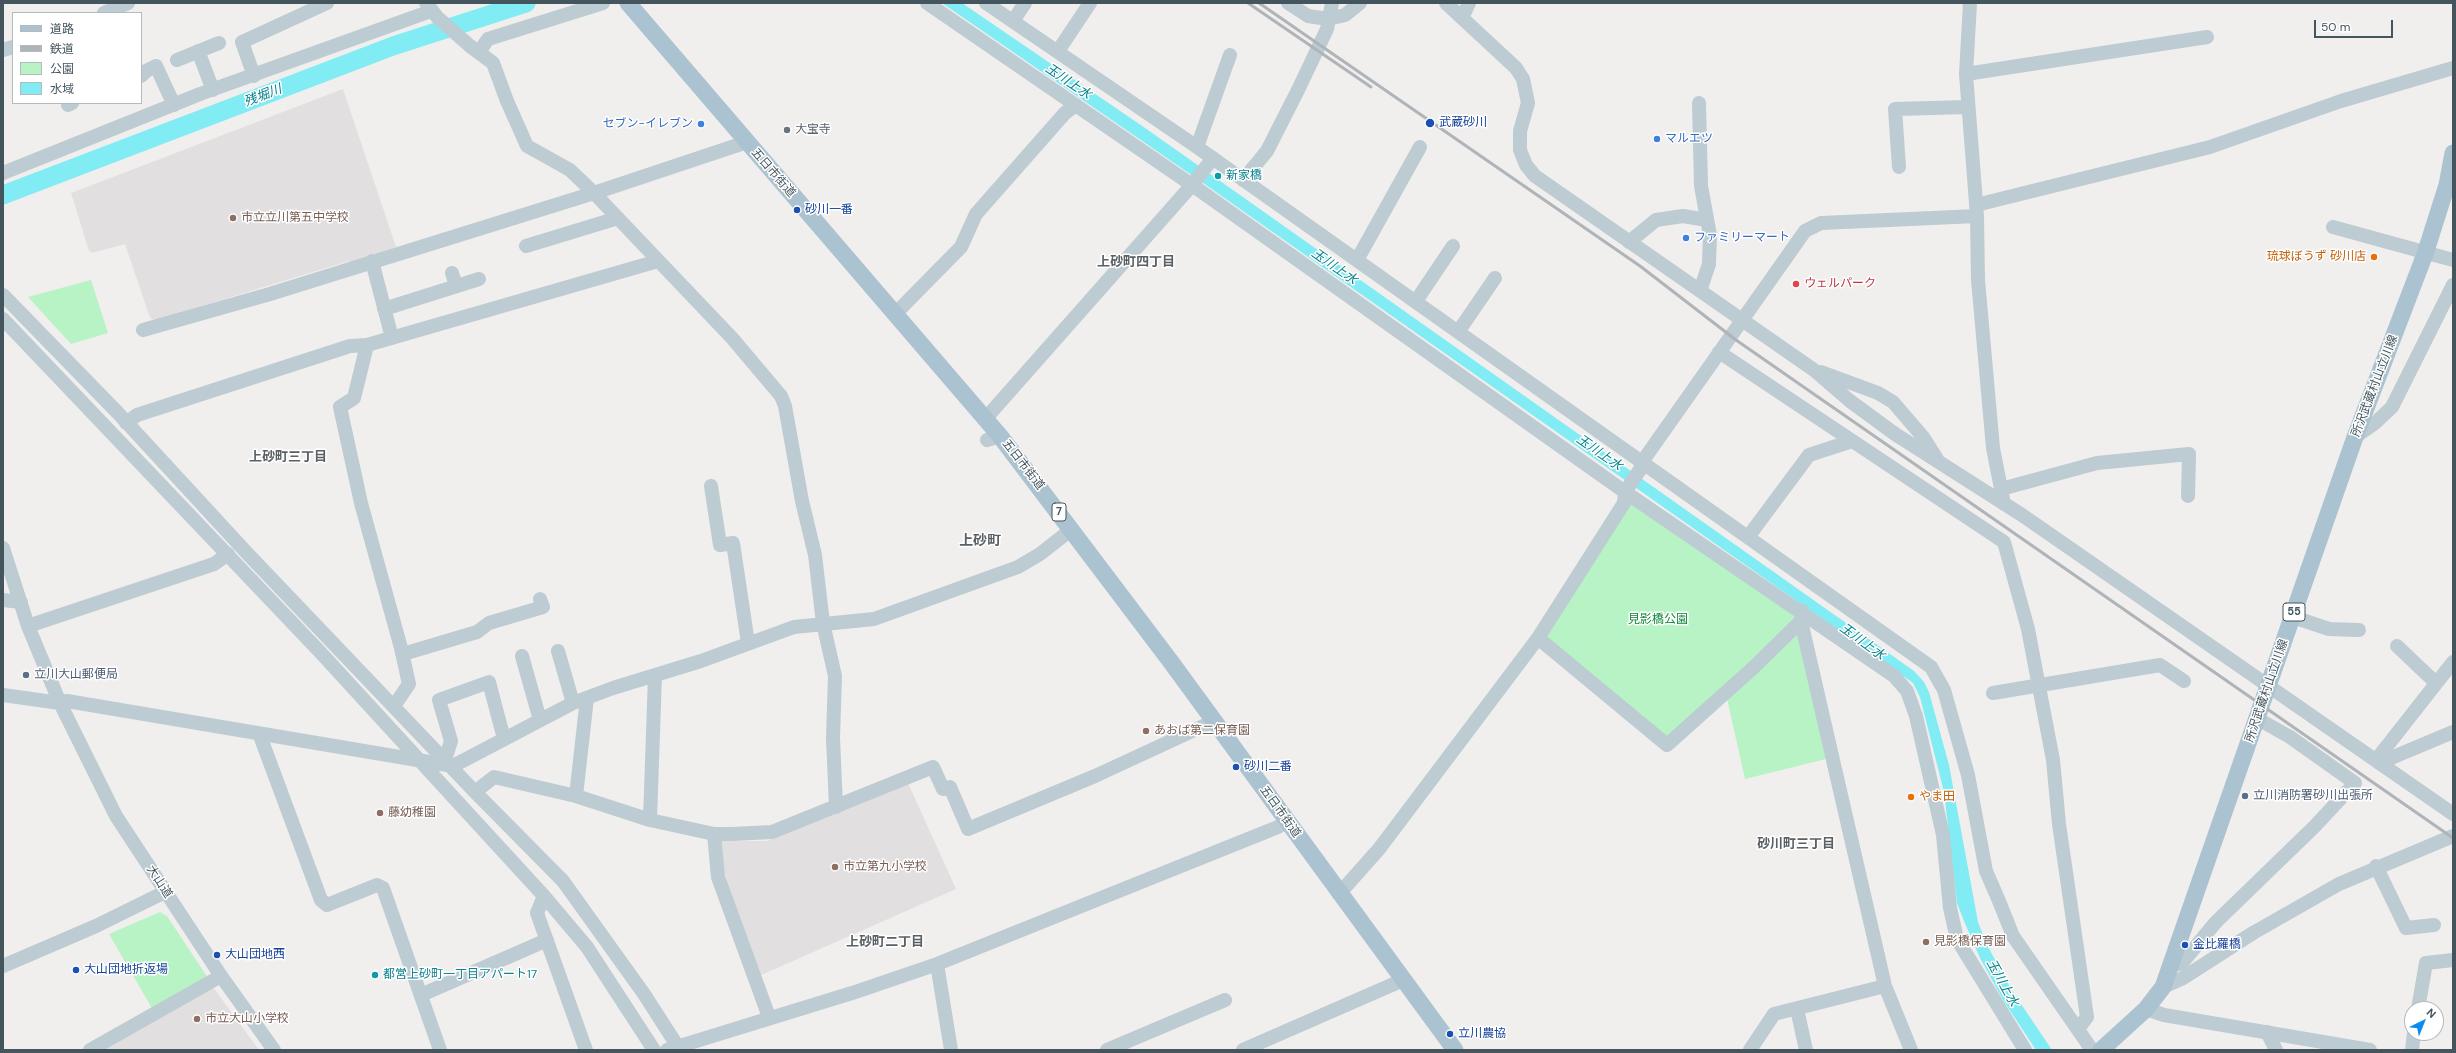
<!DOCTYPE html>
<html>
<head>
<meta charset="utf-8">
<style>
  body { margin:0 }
  #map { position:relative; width:2456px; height:1053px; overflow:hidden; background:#f1eeee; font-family:"DM Sans","Noto Sans JP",sans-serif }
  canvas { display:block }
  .frame { position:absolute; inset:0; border:4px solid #44555d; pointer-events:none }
  .legend { position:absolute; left:12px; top:12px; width:130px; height:92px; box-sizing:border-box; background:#fff; border:1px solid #b4bbbe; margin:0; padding:5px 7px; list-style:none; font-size:12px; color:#44555d }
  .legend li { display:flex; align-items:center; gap:8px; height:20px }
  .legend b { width:20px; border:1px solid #b4bbbe }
  .north { position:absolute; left:2404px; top:1001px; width:40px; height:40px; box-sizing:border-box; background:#fff; border:1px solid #b4bbbe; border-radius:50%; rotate:43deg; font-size:11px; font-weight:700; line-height:16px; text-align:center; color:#44555d }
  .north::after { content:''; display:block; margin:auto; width:14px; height:18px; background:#098ef0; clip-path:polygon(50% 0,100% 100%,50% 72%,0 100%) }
  .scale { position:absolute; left:2314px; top:20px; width:79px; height:18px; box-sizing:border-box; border:2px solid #44555d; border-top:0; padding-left:5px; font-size:12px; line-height:14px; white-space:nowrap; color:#44555d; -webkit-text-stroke:3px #fff; paint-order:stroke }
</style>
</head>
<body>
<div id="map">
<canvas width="2456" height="1053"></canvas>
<div class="frame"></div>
<ul class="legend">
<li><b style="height:5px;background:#abc3d0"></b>道路</li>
<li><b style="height:5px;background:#afb4b9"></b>鉄道</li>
<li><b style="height:11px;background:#b8f3c6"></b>公園</li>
<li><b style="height:11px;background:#81ecf4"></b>水域</li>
</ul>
<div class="north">N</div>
<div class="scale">50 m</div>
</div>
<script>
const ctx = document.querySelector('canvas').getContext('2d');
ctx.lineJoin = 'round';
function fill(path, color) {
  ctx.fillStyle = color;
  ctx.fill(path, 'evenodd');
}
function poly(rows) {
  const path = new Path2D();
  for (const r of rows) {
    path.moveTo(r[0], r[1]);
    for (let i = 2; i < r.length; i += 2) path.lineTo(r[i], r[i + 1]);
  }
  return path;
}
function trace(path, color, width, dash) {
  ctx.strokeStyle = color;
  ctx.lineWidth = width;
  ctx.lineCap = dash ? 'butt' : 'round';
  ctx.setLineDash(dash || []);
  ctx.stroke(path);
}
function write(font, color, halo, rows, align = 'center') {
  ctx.font = font + ' "DM Sans","Noto Sans JP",sans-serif';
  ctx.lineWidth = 3;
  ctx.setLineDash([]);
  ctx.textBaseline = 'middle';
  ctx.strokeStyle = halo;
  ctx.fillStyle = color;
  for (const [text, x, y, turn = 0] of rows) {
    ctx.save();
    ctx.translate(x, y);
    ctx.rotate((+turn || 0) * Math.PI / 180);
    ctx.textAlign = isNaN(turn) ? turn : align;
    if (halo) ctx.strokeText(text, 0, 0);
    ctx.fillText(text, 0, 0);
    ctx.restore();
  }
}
fill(poly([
  [343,89,396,247,353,263,349,261,156,320,151,319,149,315,125,244,92,253,89,251,71,193],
  [908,783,956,889,759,976,715,845,719,841,767,841],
  [213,987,259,1050,103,1050]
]), '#e2dfe0');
fill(poly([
  [91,280,108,333,71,344,28,297],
  [1630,491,1798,613,1830,758,1745,779,1725,690,1666,740,1542,640],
  [160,912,167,916,208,978,153,1010,109,934]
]), '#b8f3c6');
fill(poly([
  [942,3,962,3,1148,130,1914,671,1924,682,1929,692,1949,765,1978,922,1987,945,2011,989,2052,1050,2036,1050,2003,1000,1980,958,1964,921,1957,903,1944,792,1920,697,1913,683,1206,185]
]), '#81ecf4');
trace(poly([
  [3,195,393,46,526,3]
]), '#81ecf4', 19);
trace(poly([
  [426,3,438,18,470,46,493,63,507,101,527,146,570,170,594,193,732,338,781,396,785,406,802,501,815,555,823,623,835,676,833,738,836,807],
  [927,3,1192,185,1625,492,1894,676,1907,691,1916,716,1943,835,1950,908,1957,939,2025,1050],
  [986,3,1197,147,1931,667,1944,690,1968,775,1986,871,1999,901,2013,936,2092,1050],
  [1288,3,1308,16,1328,19,1345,15,1360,3],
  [1446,3,1516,68,1523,79,1528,103,1520,131,1520,150,1526,165,1535,176,1814,370,1850,401,1895,434,2022,515,2453,814],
  [1970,3,1966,74,1977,216,1978,280,1993,448,2004,504],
  [104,13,128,3],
  [1462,18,1469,3],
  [1013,21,1025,3],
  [3,50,13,47],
  [198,51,213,90],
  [1058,51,1090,3],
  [479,52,488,39,603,3],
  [177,60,219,43],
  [1966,74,2207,37],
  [141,76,146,71,156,66,174,105],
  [254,76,242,42,327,3],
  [1699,103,1701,186,1710,235,1709,264,1700,291],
  [68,105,72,103],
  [1197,147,1230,55],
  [1899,167,1895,109,1968,107],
  [3,173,200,94,431,11],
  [1243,180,1267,151,1298,90,1327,29,1332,3],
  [1976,205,2210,147,2341,101,2453,68],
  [2333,227,2453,260],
  [1629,242,1656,220,1683,216,1707,220],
  [526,246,618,218],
  [1357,260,1420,147],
  [372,261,392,338],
  [452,273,456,286],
  [3,295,117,412,246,552,475,792,563,881,644,994,680,1050],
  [1416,301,1453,246],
  [384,309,479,279],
  [895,314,961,247,976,214,1065,113,1076,105],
  [3,319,321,653,544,896,587,947,654,1050],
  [143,330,270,294,594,193,747,142],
  [1458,332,1495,278],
  [367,345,354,398,340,407,361,503,401,648,409,684,394,706],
  [1719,352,2004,542,2028,629,2053,760,2059,824,2087,1017,2078,1029],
  [1821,372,1878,393,1893,402,1923,437,1937,459],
  [986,418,1192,185,1213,158],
  [126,423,137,415,350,346,367,345,658,261],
  [2355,437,2375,423,2392,407,2453,285],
  [987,440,1000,436],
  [711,486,720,545,733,543,748,643],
  [2001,489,2097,463,2189,454,2188,496],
  [1748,537,1809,455,1852,441],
  [3,548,28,626,60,703,116,816,221,976,274,1050],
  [3,600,21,602],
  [1802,611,1801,621,1885,986,1911,1050],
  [2293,617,2329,629,2359,630],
  [28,626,214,564,228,554],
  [1538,638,1667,745,1753,668,1801,621],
  [2397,646,2436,683],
  [558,651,573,703],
  [403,654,477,632,489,623,543,607,540,599],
  [522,656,540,720],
  [1993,693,2160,665,2184,681],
  [3,695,60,703,67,701,453,766,573,703,613,688,701,661,794,627,874,619,1018,567,1040,554,1072,529],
  [259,733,321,900,327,905,377,885,383,888,440,1050],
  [445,760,451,741,439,700,489,682,504,739],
  [2376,760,2453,662],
  [2379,763,2453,732],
  [475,792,494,777,576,796,650,820,714,834,732,834,772,832,933,767,943,789,950,787,968,829,1095,776,1214,721],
  [576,796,587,698],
  [650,820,655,675],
  [714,834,718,877,769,1017],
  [2376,866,2406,928,2434,925],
  [1339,894,1379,849,1538,638,1624,503,1625,492,1641,468,1642,462,1805,231,1821,223,1977,216],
  [544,896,537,913,586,1050],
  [937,964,951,1050],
  [3,966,96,926,165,892],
  [2171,966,2182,963,2216,922,2315,826,2355,783,2290,737,2258,719],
  [2163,987,2183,978,2253,933,2339,884,2453,836],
  [421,995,547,940],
  [1797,1009,1806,1050],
  [2146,1009,2164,1015,2370,1050],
  [2418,1009,2426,963,2453,960],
  [2267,1032,2276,1050],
  [90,1050,221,976],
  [667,1050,852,993,937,964,1278,827,1287,821],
  [1107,1050,1225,1000],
  [1243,1050,1403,980],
  [1750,1050,1774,1014,1885,986],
  [2412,1050,2414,1033]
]), '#bdcbd2', 14);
trace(poly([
  [628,3,1000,436,1171,662,1455,1050],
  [2101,1050,2146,1009,2163,987,2355,437,2425,254,2447,185,2453,153]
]), '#abc3d0', 17);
trace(poly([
  [1248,3,1371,87],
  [1259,3,1640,266,1736,340,2453,838]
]), '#afb4b9', 3);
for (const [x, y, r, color] of [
  [1430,123,5,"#1a4fb4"],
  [701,124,4,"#3f7fe0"],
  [787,130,4,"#6b7280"],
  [1657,139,4,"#3f7fe0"],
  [1218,176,4,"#0f9aa8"],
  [797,210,4,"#1a4fb4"],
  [233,218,4,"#8d6e63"],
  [1686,238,4,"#3f7fe0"],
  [2374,257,4,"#e8710a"],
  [1796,284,4,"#e0444e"],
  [26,675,4,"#5c6f8a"],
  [1146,731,4,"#8d6e63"],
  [1236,767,4,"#1a4fb4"],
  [2245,796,4,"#5c6f8a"],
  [1911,797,4,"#e8710a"],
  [380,813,4,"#8d6e63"],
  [835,867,4,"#8d6e63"],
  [1926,942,4,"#8d6e63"],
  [2185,945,4,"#1a4fb4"],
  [217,955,4,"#1a4fb4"],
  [76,970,4,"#1a4fb4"],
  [375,975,4,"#0f9aa8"],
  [197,1019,4,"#8d6e63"],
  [1450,1034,4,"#1a4fb4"]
]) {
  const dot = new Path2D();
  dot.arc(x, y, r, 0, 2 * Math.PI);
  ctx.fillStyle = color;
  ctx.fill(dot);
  trace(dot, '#fff', 1.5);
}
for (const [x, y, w] of [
  [1059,512,14],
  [2294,612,22]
]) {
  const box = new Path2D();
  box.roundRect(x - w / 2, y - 9, w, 18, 3);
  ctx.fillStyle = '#fff';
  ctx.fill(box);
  trace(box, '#44555d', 1);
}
write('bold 11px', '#44555d', null, [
  ["7",1059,512],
  ["55",2294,612]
]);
write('12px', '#164399', '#fff', [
  ["武蔵砂川",1439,123],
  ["砂川一番",805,210],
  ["砂川二番",1244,767],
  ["金比羅橋",2193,945],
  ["大山団地西",225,955],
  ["大山団地折返場",84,970],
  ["立川農協",1458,1034]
], 'left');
write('12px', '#366cbe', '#fff', [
  ["セブン-イレブン",693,124,"right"],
  ["マルエツ",1665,139],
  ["ファミリーマート",1694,238]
], 'left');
write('12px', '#5b616d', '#fff', [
  ["大宝寺",795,130]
], 'left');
write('12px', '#44555d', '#fff', [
  ["五日市街道",773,173,49],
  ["所沢武蔵村山立川線",2375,386,-69],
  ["五日市街道",1023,465,52],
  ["所沢武蔵村山立川線",2267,691,-71],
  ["五日市街道",1280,812,54],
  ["大山道",159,882,57]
]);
write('12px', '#0d838f', '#fff', [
  ["新家橋",1226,176],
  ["都営上砂町一丁目アパート17",383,975]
], 'left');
write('12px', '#785e54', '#fff', [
  ["市立立川第五中学校",241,218],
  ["あおば第二保育園",1154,731],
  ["藤幼稚園",388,813],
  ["市立第九小学校",843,867],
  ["見影橋保育園",1934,942],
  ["市立大山小学校",205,1019]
], 'left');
write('12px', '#c56008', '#fff', [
  ["琉球ぼうず 砂川店",2366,257],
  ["やま田",1919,797,"left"]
], 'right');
write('12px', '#be3a42', '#fff', [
  ["ウェルパーク",1804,284]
], 'left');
write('12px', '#0e8539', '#fff', [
  ["見影橋公園",1658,620]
]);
write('12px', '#4e5e75', '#fff', [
  ["立川大山郵便局",34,675],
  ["立川消防署砂川出張所",2253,796]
], 'left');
write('italic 13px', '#04828b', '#fff', [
  ["玉川上水",1068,82,34],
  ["残堀川",263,96,-21],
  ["玉川上水",1334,267,35],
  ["玉川上水",1599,453,35],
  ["玉川上水",1862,642,36],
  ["玉川上水",2002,983,61]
]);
write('bold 13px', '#5a6064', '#fff', [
  ["上砂町四丁目",1136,263],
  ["上砂町三丁目",288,458],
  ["砂川町三丁目",1796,845],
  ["上砂町二丁目",885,943]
]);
write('bold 14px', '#5a6064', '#fff', [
  ["上砂町",980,541]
]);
</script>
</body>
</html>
